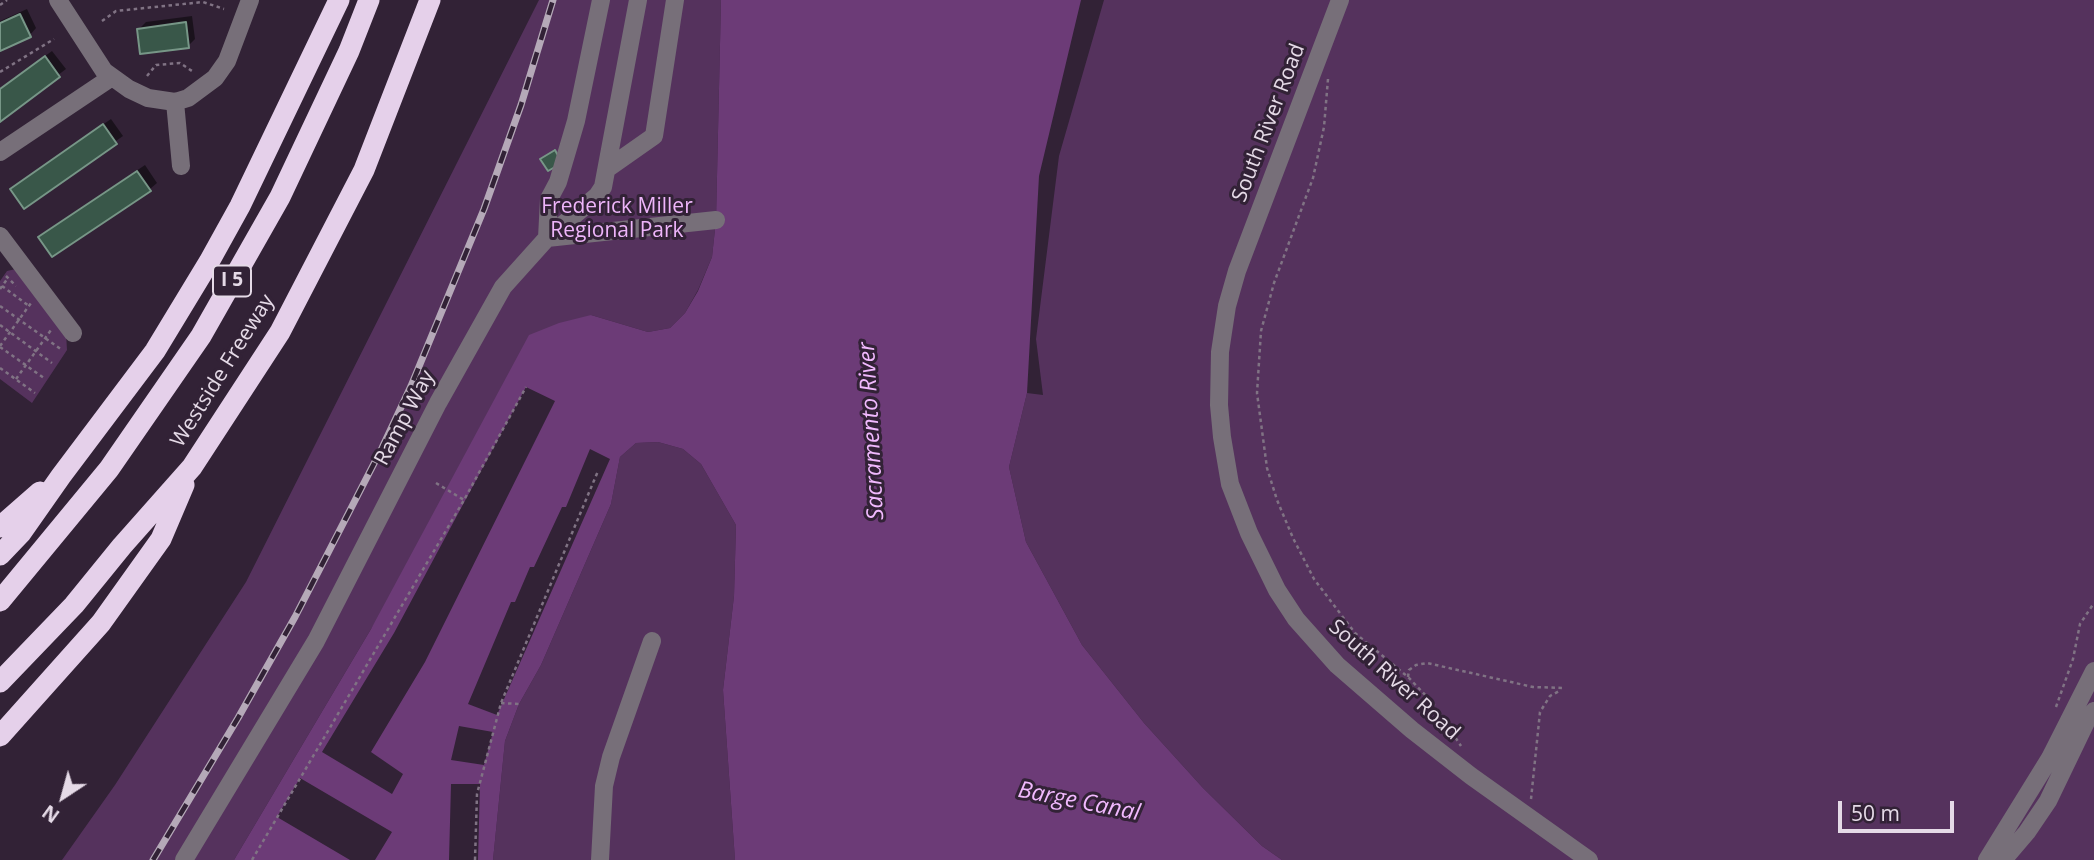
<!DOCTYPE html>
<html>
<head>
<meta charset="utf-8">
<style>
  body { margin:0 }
  #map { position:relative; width:2094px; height:860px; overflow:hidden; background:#322236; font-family:"Open Sans",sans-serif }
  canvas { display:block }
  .north { position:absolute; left:28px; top:762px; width:70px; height:70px; -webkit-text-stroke:5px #322236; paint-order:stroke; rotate:216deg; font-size:19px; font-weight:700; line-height:28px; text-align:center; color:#e5dae7 }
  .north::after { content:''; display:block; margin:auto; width:24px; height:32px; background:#e5dae7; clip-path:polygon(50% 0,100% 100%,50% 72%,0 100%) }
  .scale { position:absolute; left:1838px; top:801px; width:116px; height:32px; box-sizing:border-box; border:4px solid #e5dae7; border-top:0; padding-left:9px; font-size:21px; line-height:24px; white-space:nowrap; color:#e5dae7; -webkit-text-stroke:5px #322236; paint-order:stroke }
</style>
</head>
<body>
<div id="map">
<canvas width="2094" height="860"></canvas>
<div class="north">N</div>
<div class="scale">50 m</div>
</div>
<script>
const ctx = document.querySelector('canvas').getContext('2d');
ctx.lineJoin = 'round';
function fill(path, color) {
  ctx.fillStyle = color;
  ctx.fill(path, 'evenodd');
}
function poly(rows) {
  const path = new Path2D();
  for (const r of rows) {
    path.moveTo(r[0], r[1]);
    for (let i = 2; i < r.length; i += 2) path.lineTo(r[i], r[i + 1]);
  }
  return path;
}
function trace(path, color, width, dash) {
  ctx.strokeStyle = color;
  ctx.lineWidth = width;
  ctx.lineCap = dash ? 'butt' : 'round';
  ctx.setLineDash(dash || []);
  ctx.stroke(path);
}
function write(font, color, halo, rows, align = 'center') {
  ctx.font = font + ' "Open Sans",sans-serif';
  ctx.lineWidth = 6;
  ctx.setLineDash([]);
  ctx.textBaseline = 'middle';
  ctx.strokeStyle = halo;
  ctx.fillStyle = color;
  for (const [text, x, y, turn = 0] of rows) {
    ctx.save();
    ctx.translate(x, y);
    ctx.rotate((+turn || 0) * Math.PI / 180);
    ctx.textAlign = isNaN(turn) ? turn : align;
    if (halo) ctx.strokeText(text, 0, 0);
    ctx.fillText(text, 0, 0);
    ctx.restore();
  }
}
fill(poly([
  [539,0,721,0,716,220,712,257,698,290,685,313,670,328,648,332,591,315,371,629,234,860,62,860,115,785,246,582],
  [1104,0,2094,0,2094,860,1282,860,1262,846,1203,788,1144,723,1082,645,1026,542,1009,467,1027,393,1043,395,1036,339,1059,156],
  [20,268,66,333,67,350,32,403,0,379,0,281,7,271],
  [658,442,683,449,701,464,736,525,734,596,723,690,735,860,493,860,505,741,519,704,541,665,611,504,620,457,636,443]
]), '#55325d');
fill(poly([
  [721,0,1081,0,1039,176,1027,393,1009,467,1026,542,1082,645,1144,723,1203,788,1262,846,1282,860,735,860,723,690,734,596,736,525,701,464,683,449,658,442,636,443,620,457,611,504,541,665,519,704,505,741,493,860,234,860,371,629,529,335,559,323,591,315,648,332,670,328,685,313,698,291,712,257,716,220]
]), '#6c3b77');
fill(poly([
  [526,387,555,401,425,662,371,752,403,774,392,794,322,752,394,633],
  [590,449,610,459,497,715,468,704,511,602,515,602,530,567,534,567,562,507,566,507],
  [459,726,493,732,484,765,451,760],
  [300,778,392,832,375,860,350,860,277,817],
  [451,784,480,784,478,860,449,860]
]), '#322236');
fill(poly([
  [27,9,36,28,30,35,0,49,0,21],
  [192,16,195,39,188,46,139,29,146,22],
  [52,51,66,69,0,119,0,89],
  [111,119,123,136,24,206,19,183],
  [145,165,157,183,150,189,53,255,47,231]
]), '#0007');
const building = poly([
  [20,14,31,37,0,51,0,23,20,14],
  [186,22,189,48,140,54,137,29,186,22],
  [45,56,60,77,0,122,0,89,45,56],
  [103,124,117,144,24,209,10,189,103,124],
  [555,150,562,163,548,171,540,159,555,150],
  [137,171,151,191,52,257,38,237,137,171]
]);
fill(building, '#395749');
trace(building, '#779687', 2);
trace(poly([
  [0,5,7,0],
  [102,21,116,11,203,2,224,9],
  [0,72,54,39],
  [147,76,156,65,180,63,192,71],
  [1328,79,1324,127,1313,178,1274,283,1261,331,1257,393,1267,468,1277,500,1293,538,1314,579,1355,633,1408,677,1432,702,1461,746],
  [6,276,16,286],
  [2,286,29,306],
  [0,289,8,278],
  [0,306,62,350],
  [0,325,52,363],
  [0,346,31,303],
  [0,347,44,378],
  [0,368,35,393],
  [16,379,51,330],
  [436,483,464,500],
  [1408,677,1409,670,1416,665,1427,663,1533,687,1564,688],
  [501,703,519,704],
  [2056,707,2073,659,2080,624,2094,603],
  [1531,799,1540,712,1550,696,1561,690],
  [252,860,464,500,526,387],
  [475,860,477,794,501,703,598,471]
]), '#807384', 2.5, [3.5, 3.5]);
trace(poly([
  [58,0,104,71,129,89,148,98,175,102,188,98,215,78,227,61,250,0],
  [1340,0,1237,271,1227,306,1220,352,1219,405,1222,437,1230,484,1249,533,1277,590,1296,619,1337,665,1412,730,1471,776,1589,860],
  [175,102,181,166],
  [0,152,112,77],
  [607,169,654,136,675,0],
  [0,236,73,333],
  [547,238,549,199,558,182,576,121,601,0],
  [547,238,716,220],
  [184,860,316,641,438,403,503,287,547,238,597,196,603,187,638,0],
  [600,860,604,786,611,757,652,641],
  [1987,860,2050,758,2094,671],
  [2003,860,2027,832,2048,801,2086,722,2094,711]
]), '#776f79', 18);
trace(poly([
  [0,527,40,492],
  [0,555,21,533,61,476,155,351,209,262,240,206,339,0],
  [0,601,109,469,201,336,280,197,349,51,369,0],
  [0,682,74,605,122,546,192,467,280,332,364,170,430,0],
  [0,736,101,623,161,539,184,485]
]), '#e5d0ea', 21);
const rail = poly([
  [153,860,238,718,295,617,382,448,411,386,484,209,521,105,553,0]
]);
trace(rail, '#b5a9b8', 7);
trace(rail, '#322236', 4.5, [13]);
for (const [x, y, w] of [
  [232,281,38]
]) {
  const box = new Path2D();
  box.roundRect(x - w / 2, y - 15.5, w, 31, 5);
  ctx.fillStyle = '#322236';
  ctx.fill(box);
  trace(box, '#e5dae7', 2);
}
write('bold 19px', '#e5dae7', null, [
  ["I 5",232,281]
]);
write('21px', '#e5dae7', '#322236', [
  ["South River Road",1269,123,-69],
  ["Westside Freeway",223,371,-58],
  ["Ramp Way",405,418,-62],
  ["South River Road",1394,680,42]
]);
write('21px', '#eeb5fa', '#322236', [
  ["Frederick Miller",617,207],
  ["Regional Park",617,231]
]);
write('italic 23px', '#f1b9fe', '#322236', [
  ["Sacramento River",872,431,-93],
  ["Barge Canal",1079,802,11]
]);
</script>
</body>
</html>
